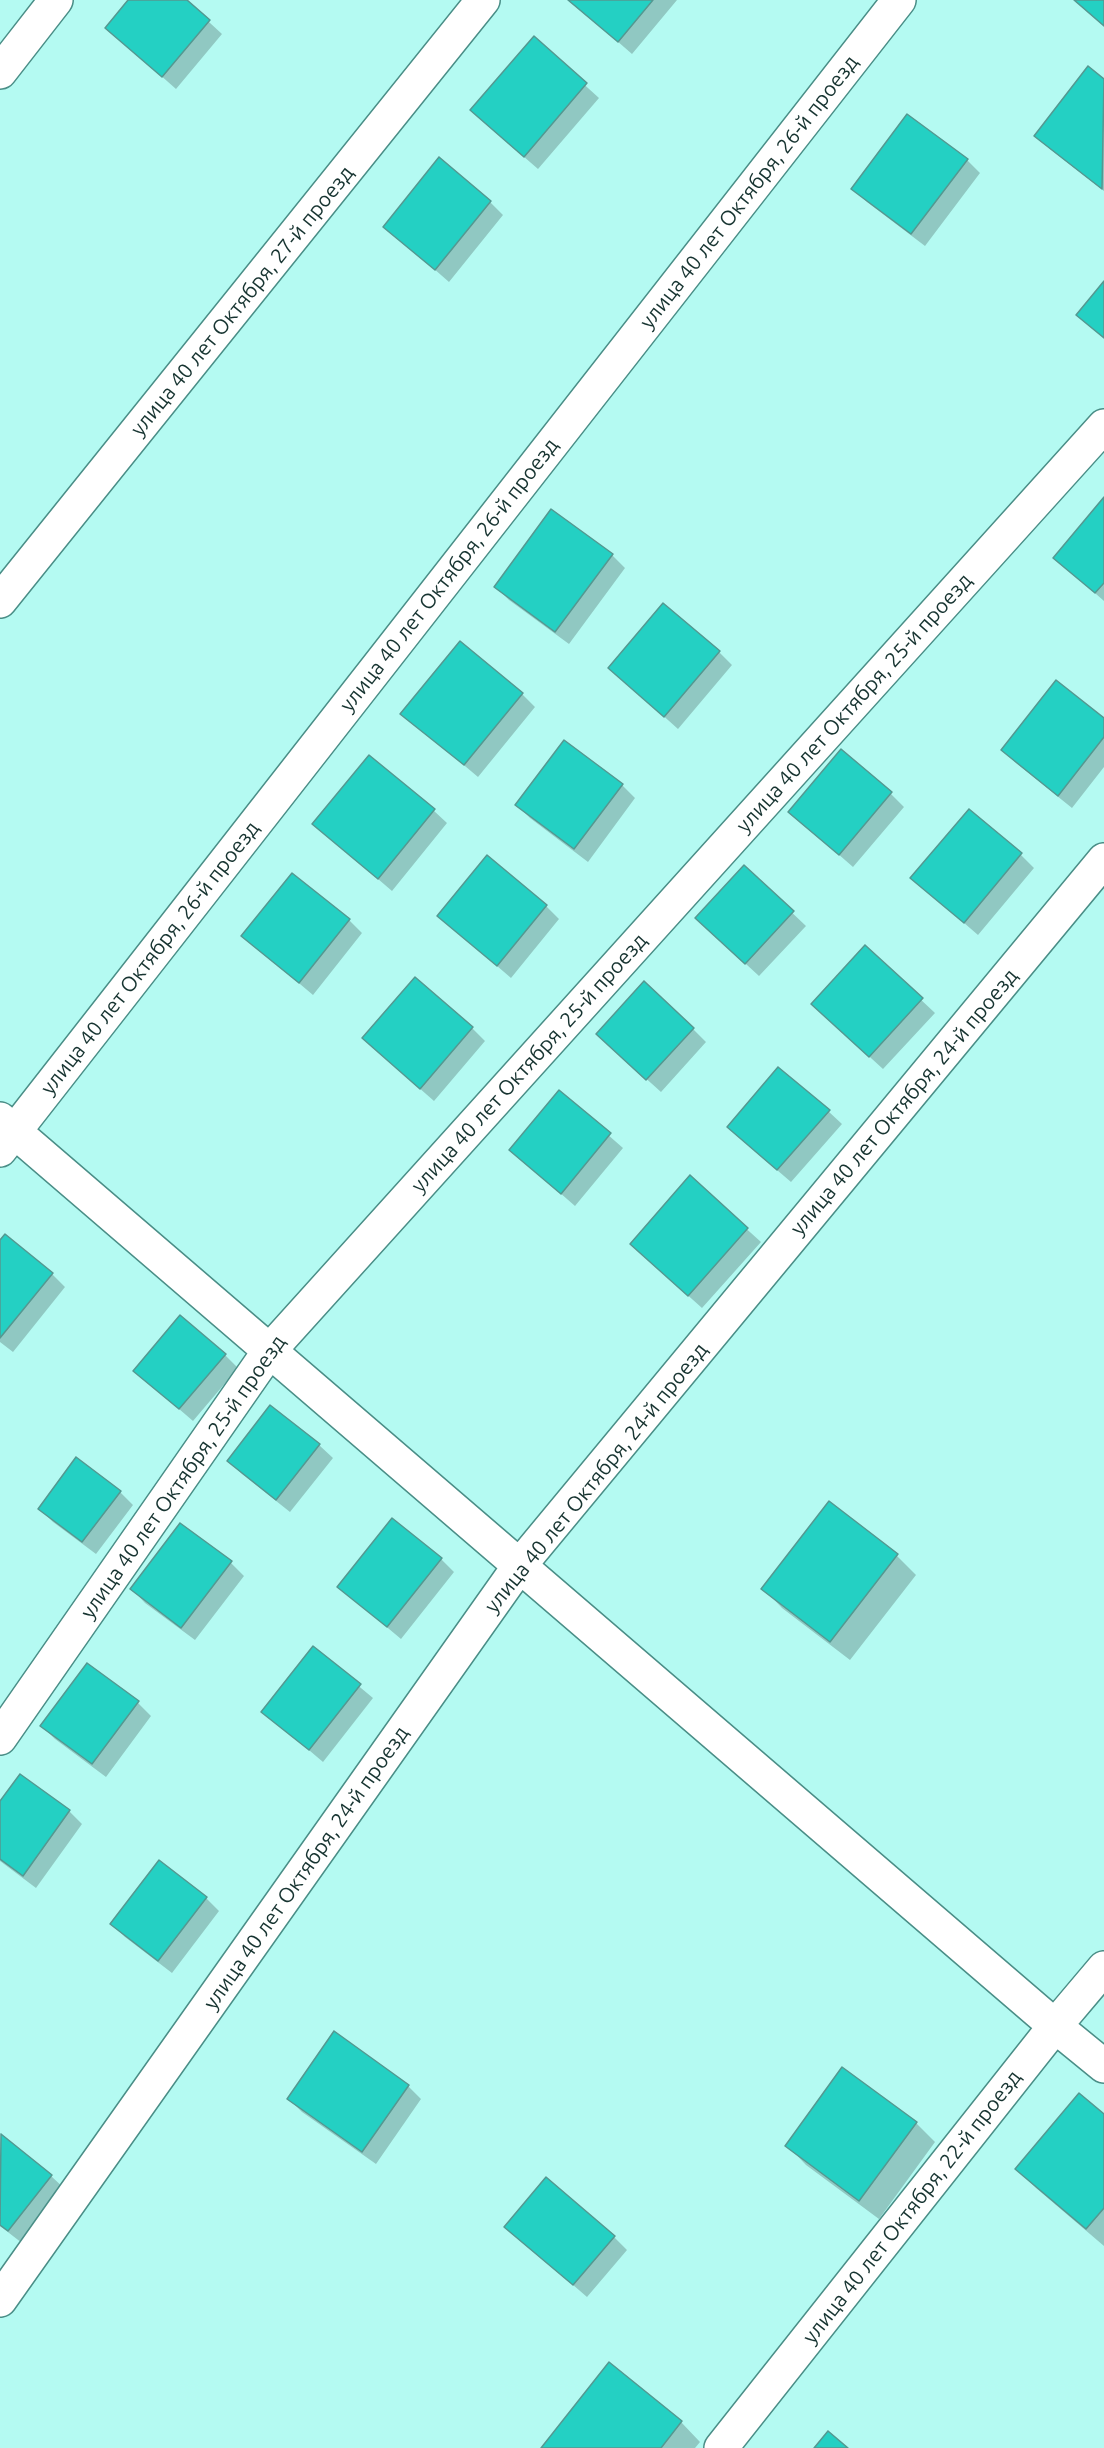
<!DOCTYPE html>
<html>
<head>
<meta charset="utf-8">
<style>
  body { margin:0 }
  canvas { display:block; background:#b4faf2 }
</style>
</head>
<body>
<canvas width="1104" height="2448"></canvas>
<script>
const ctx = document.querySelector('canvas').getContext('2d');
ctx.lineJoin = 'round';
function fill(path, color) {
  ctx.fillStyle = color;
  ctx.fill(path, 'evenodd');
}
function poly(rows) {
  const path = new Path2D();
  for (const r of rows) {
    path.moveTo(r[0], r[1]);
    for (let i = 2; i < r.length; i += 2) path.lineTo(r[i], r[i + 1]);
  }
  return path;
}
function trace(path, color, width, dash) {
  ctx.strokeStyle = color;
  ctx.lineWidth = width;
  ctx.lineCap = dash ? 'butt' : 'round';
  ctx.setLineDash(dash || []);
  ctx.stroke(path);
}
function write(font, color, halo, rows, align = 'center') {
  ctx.font = font + ' Ubuntu,sans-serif';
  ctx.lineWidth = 4.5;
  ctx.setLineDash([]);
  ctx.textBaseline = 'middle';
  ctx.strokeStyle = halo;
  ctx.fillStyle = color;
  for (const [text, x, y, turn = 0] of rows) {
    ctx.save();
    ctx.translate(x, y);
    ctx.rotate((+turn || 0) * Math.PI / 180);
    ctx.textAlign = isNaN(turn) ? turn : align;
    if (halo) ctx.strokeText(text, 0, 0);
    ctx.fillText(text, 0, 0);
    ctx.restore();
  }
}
fill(poly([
  [130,0,185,0,222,34,176,89,107,28],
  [570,0,677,0,632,54],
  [534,39,599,98,538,169,485,123],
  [1088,68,1104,81,1104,191,1050,149,1036,136],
  [967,160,980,173,925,246,867,202,853,188],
  [490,202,503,215,449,282,385,226],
  [1104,499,1104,601,1055,558],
  [612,555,625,568,569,644,509,600,496,587],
  [719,652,732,665,678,729,610,668],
  [522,694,535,707,478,777,402,713],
  [1104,720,1104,767,1072,808,1016,763,1003,750],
  [622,785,635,798,588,862,530,818,517,805],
  [891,794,904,807,853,867,790,812],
  [433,810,447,823,392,891,314,824],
  [1021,855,1034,868,978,935,912,878],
  [744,867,806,926,759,976,710,931],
  [546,906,559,919,511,978,439,916],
  [349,920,362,933,313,995,243,936],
  [865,947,935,1013,883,1069,826,1017],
  [472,1028,485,1041,434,1101,377,1051],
  [693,1029,706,1042,661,1092,611,1047],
  [559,1092,623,1148,575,1206,511,1150],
  [828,1111,842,1124,791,1182,742,1140],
  [690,1178,761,1242,702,1308,645,1257],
  [0,1242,52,1274,65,1287,13,1352,0,1342],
  [225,1355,238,1368,193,1421,135,1371],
  [270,1407,319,1445,333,1458,290,1512,242,1474,229,1461],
  [120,1492,133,1505,96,1554,53,1522,40,1509],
  [830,1503,897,1556,916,1575,850,1660,782,1608,763,1588],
  [441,1559,454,1572,401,1639,339,1587],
  [231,1563,244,1576,195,1640,145,1603,132,1589],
  [313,1648,373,1698,323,1762,263,1711],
  [88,1665,138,1703,151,1716,106,1777,55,1739,42,1726],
  [20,1776,69,1811,82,1824,36,1888,0,1861,0,1804],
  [206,1898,219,1911,172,1973,125,1937,112,1924],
  [334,2034,408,2086,421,2099,376,2164,302,2112,289,2099],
  [1104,2116,1104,2246,1036,2188,1017,2169],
  [916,2123,935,2142,879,2219,806,2165,787,2145],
  [1,2136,51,2176,65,2189,22,2243,0,2226],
  [506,2227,614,2237,627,2250,587,2297],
  [610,2365,681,2422,700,2442,695,2448,543,2448]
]), '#0003');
const building = poly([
  [128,0,187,0,210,20,162,77,105,28,128,0],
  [568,0,653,0,618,42,568,0],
  [1074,0,1104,0,1104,26,1074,0],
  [534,36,587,83,524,157,470,110,534,36],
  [1088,66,1104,79,1102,189,1034,136,1088,66],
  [907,114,968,159,911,234,851,189,907,114],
  [439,157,491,201,435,270,383,227,439,157],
  [1104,281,1104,338,1076,315,1104,281],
  [1104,497,1104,583,1095,593,1053,558,1104,497],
  [551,509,613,554,555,632,494,587,551,509],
  [663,603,720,651,664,717,608,668,663,603],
  [460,641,523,693,464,765,400,714,460,641],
  [1056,680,1104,718,1104,737,1058,796,1001,750,1056,680],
  [564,740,623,784,574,849,515,805,564,740],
  [841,749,892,792,839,855,788,812,841,749],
  [369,755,435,809,378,879,312,824,369,755],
  [969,809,1022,853,964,923,910,878,969,809],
  [487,855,547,905,497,966,437,916,487,855],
  [744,865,794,911,745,964,695,918,744,865],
  [292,873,350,919,299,983,241,936,292,873],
  [865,945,923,998,869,1057,811,1004,865,945],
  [415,977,473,1027,420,1089,362,1038,415,977],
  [644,981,694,1028,646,1080,596,1034,644,981],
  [778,1067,830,1110,777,1170,727,1127,778,1067],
  [559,1090,611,1133,561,1194,509,1150,559,1090],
  [690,1175,748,1228,688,1296,630,1244,690,1175],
  [5,1234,53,1273,0,1338,0,1240,5,1234],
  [180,1315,226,1354,179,1409,133,1371,180,1315],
  [270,1405,320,1444,276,1500,227,1461,270,1405],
  [76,1457,121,1491,82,1542,38,1509,76,1457],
  [829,1501,898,1554,830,1642,761,1589,829,1501],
  [392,1518,442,1558,387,1627,337,1587,392,1518],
  [180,1523,232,1561,181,1628,130,1589,180,1523],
  [313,1646,361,1684,309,1750,261,1712,313,1646],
  [87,1663,139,1701,92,1764,40,1726,87,1663],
  [20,1774,70,1810,23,1876,0,1859,0,1801,20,1774],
  [159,1860,207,1897,158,1961,110,1924,159,1860],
  [334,2031,409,2085,362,2152,287,2099,334,2031],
  [842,2067,917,2122,859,2201,785,2146,842,2067],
  [1079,2093,1104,2114,1104,2208,1086,2229,1015,2169,1079,2093],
  [1,2134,52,2175,8,2231,0,2225,1,2134],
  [546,2177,615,2236,573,2285,504,2227,546,2177],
  [609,2362,682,2421,661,2448,541,2448,609,2362],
  [828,2431,848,2448,814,2448,828,2431]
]);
fill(building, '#24d0c3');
trace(building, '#549891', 1.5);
const minor = poly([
  [0,72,56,0],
  [0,601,483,0],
  [0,1119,1055,2026,1104,2066],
  [0,1150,899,0],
  [0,1738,270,1350,1104,426],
  [0,2300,520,1565,1104,860],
  [721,2448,1055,2026,1104,1968]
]);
trace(minor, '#4a8e87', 36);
trace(minor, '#fff', 33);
write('21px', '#173431', '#fff', [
  ["улица 40 лет Октября, 26-й проезд",749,192,-52],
  ["улица 40 лет Октября, 27-й проезд",242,301,-51],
  ["улица 40 лет Октября, 26-й проезд",449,575,-52],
  ["улица 40 лет Октября, 25-й проезд",854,703,-48],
  ["улица 40 лет Октября, 26-й проезд",150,958,-52],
  ["улица 40 лет Октября, 25-й проезд",529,1063,-48],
  ["улица 40 лет Октября, 24-й проезд",904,1102,-50],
  ["улица 40 лет Октября, 25-й проезд",183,1477,-55],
  ["улица 40 лет Октября, 24-й проезд",596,1478,-51],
  ["улица 40 лет Октября, 24-й проезд",306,1868,-55],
  ["улица 40 лет Октября, 22-й проезд",912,2207,-52]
]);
</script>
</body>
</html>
